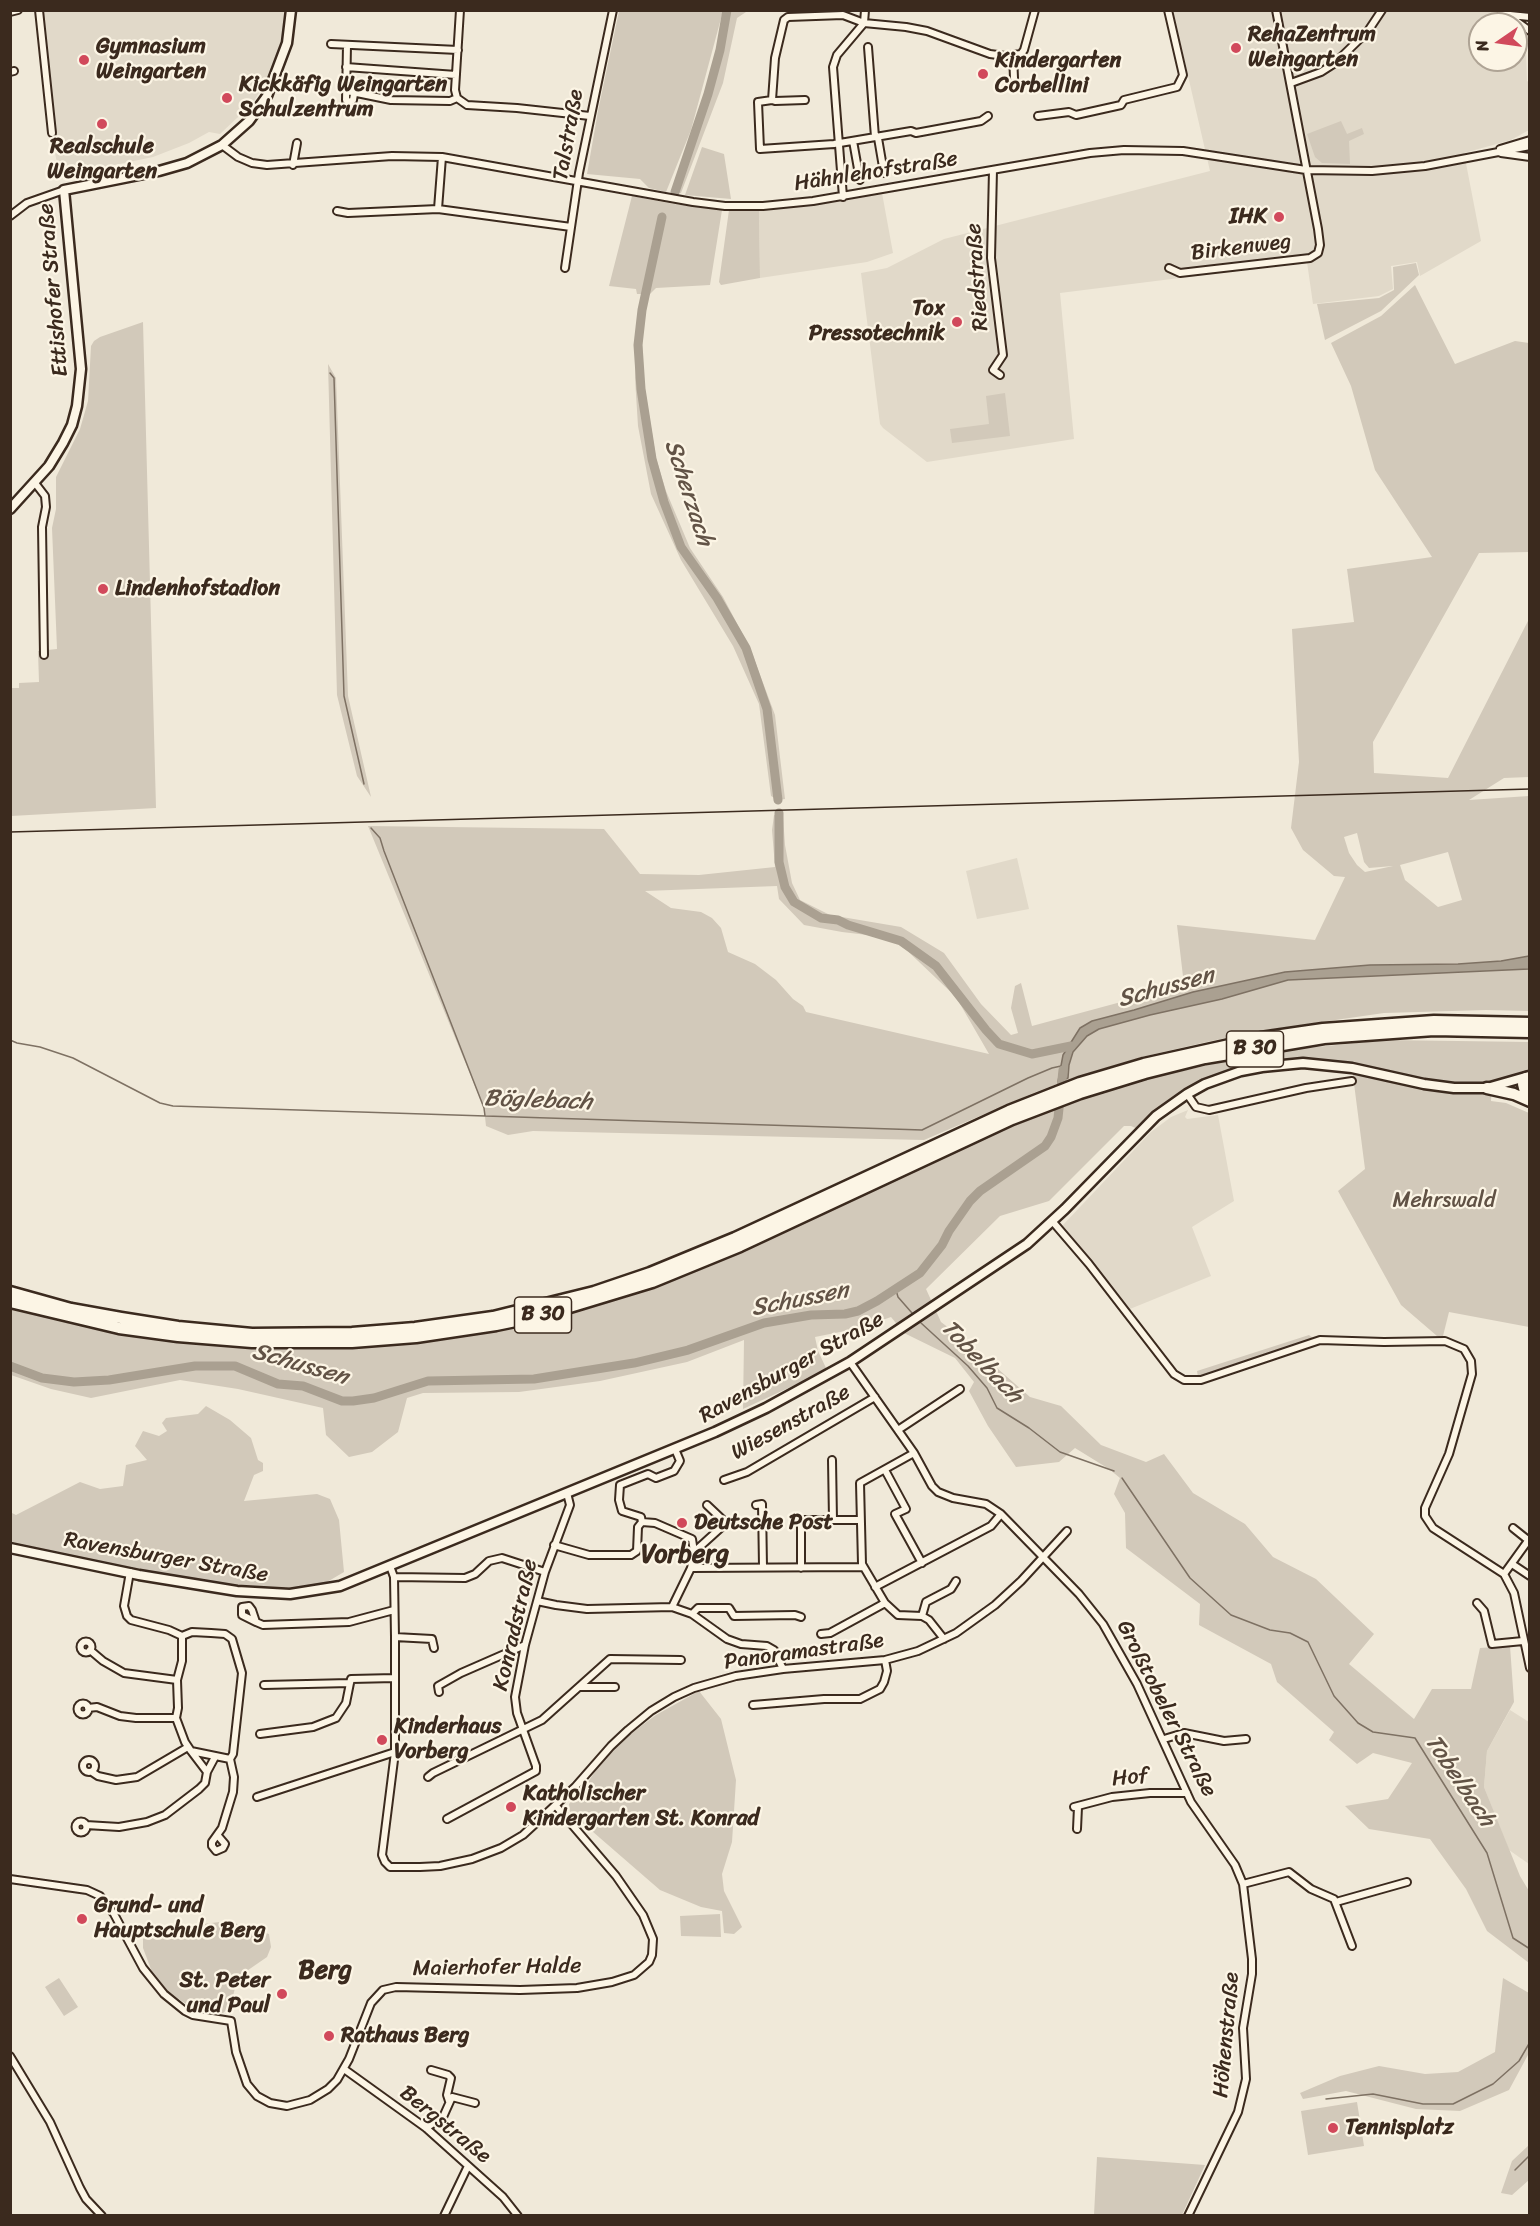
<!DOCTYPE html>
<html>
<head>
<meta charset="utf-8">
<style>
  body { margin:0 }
  #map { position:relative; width:1540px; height:2226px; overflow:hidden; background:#f0e9d9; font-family:Sriracha,sans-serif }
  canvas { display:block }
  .frame { position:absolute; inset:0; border:12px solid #3b2a1e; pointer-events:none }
  .north { position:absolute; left:1468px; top:12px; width:60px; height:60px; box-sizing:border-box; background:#fcf5e5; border:2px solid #afa495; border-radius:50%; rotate:257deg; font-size:16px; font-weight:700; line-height:24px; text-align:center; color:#3b2a1e }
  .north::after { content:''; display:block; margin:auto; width:21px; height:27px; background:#d1495b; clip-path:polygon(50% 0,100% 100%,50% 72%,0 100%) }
</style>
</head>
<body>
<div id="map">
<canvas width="1540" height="2226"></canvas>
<div class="frame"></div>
<div class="north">N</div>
</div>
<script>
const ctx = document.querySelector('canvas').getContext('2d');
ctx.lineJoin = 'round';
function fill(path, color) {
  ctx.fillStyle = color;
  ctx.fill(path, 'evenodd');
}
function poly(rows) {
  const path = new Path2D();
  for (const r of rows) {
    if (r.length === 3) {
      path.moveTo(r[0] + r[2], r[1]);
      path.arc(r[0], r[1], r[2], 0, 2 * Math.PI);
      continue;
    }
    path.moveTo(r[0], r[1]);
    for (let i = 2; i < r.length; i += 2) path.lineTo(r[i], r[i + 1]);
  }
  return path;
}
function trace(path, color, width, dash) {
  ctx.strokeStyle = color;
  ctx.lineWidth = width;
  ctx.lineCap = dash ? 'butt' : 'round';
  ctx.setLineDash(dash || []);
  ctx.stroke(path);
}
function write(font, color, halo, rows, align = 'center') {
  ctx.font = font + ' Sriracha,sans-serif';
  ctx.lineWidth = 4.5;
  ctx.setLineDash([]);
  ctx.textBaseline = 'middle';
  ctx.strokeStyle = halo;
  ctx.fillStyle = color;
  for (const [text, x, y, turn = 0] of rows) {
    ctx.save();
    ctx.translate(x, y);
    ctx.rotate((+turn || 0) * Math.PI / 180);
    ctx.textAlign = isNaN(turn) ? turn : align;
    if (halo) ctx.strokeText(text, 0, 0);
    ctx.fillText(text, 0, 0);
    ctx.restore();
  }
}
fill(poly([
  [43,10,284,10,285,13,282,39,270,73,253,103,220,134,209,132,189,143,153,157,71,174,57,163,54,148,41,15],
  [1173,11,1529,11,1528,30,1529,35,1526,48,1527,81,1530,83,1529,130,1511,140,1464,153,1481,241,1420,276,1417,262,1391,266,1393,289,1379,296,1313,304,1307,262,1060,293,1074,439,927,462,883,428,880,424,861,273,887,268,944,239,1210,171],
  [1480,24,1516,24,1516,60,1480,60],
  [882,193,893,253,867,262,760,278,759,210,831,203],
  [1017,858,1029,909,977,919,966,871],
  [1188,1110,1185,1117,1187,1119,1218,1115,1234,1201,1192,1227,1211,1276,1125,1311,1065,1236,1062,1226,1151,1132,1171,1117],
  [1510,1710,1529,1722,1529,1864,1509,1850,1484,1787,1487,1751]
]), '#e1d9c9');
fill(poly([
  [619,11,723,11,691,130,666,192,649,188,640,179,587,174,598,111],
  [728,11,816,11,746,12,737,18,723,83,681,193,672,193,702,112],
  [1341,121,1347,134,1362,128,1364,134,1349,141,1350,164,1322,163,1315,157,1307,134],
  [702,147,724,154,731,199,685,195],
  [632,196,674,204,722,210,710,285,656,288,648,296,642,339,644,383,656,458,666,491,690,548,723,597,750,648,775,715,785,799,778,800,771,796,759,704,733,646,681,560,651,494,638,426,635,378,636,344,642,294,637,294,636,289,609,286],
  [729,210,759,210,760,278,721,285,719,282],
  [1416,263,1419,275,1381,311,1325,340,1317,304,1379,298,1394,290,1393,267],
  [1415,285,1455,364,1515,341,1529,343,1529,552,1479,553,1373,742,1374,773,1448,778,1529,619,1529,777,1504,778,1469,800,1529,796,1529,1011,1486,1010,1384,1013,1259,1031,1202,1043,1142,1057,1079,1076,1036,1092,924,1140,533,1131,508,1135,486,1126,484,1108,368,826,604,829,640,874,699,875,775,867,772,830,774,815,783,817,785,845,792,883,800,900,830,915,901,927,944,953,981,1004,1011,1035,1018,1033,1011,1008,1015,986,1021,983,1032,1026,1184,985,1177,925,1315,940,1345,877,1334,876,1303,850,1291,828,1299,762,1292,629,1354,622,1347,569,1432,557,1375,470,1351,386,1331,343,1381,316],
  [1357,833,1364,862,1369,868,1393,866,1365,872,1357,865,1349,853,1344,837],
  [1448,852,1462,900,1438,907,1405,880,1400,865],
  [777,886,779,899,804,925,842,932,876,936,898,942,956,997,989,1054,806,1012,803,1006,793,999,776,980,755,964,728,952,721,928,712,918,701,912,671,908,645,891],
  [143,322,156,808,11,816,11,688,19,688,19,683,39,682,38,651,57,649,52,528,56,509,56,477,80,429,88,401,91,346,94,341,100,337],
  [328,364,336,378,348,696,371,797,357,776,337,695],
  [1005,393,1010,436,952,443,950,429,989,424,986,396],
  [1386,1040,1529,1042,1529,1069,1492,1082,1491,1101,1506,1103,1529,1113,1529,1327,1449,1312,1443,1336,1437,1336,1401,1305,1338,1191,1365,1169,1352,1068,1281,1064,1205,1084,1140,1130,1131,1126,1124,1126,1049,1201,1000,1216,926,1289,941,1322,966,1341,1030,1397,1061,1406,1101,1445,1146,1462,1164,1454,1193,1493,1245,1524,1273,1557,1316,1579,1374,1634,1349,1664,1414,1719,1432,1689,1471,1689,1480,1648,1510,1646,1514,1702,1487,1751,1484,1787,1520,1876,1529,1891,1529,1963,1487,1931,1466,1889,1430,1839,1369,1829,1345,1806,1388,1799,1412,1763,1373,1753,1357,1764,1329,1740,1334,1732,1277,1682,1271,1664,1199,1625,1200,1604,1126,1548,1125,1513,1114,1494,1120,1478,1109,1469,1075,1448,1059,1462,1016,1467,988,1426,969,1391,974,1382,955,1358,904,1333,891,1317,860,1328,815,1337,818,1351,827,1370,743,1409,744,1340,687,1362,600,1381,519,1392,423,1393,407,1398,398,1432,372,1452,349,1457,326,1435,323,1408,238,1389,180,1380,91,1398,51,1389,11,1375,11,1308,118,1333,177,1342,251,1349,352,1349,416,1343,457,1338,542,1321,598,1306,708,1267,979,1140,1081,1099,1146,1079,1267,1052],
  [1309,1335,1313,1338,1198,1377,1197,1371],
  [206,1406,230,1420,251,1438,258,1460,263,1463,263,1471,254,1475,244,1501,317,1494,330,1499,339,1520,344,1572,310,1592,261,1594,11,1548,10,1512,16,1515,80,1482,100,1489,123,1486,126,1465,147,1460,135,1446,143,1431,159,1436,167,1431,162,1423,166,1418,198,1414],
  [699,1691,721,1719,736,1780,732,1842,722,1874,724,1891,742,1927,734,1934,724,1933,722,1911,701,1907,660,1890,570,1812,569,1804,586,1785,602,1761,629,1735,656,1715],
  [720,1914,721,1937,681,1936,680,1916],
  [228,1921,269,1934,271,1947,267,1957,238,1977,230,2007,223,2013,192,2008,164,1989,152,1972,143,1948,143,1939,154,1930],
  [59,1978,78,2007,64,2016,45,1987],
  [1503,1978,1529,1993,1529,2053,1509,2090,1460,2111,1416,2109,1346,2091,1303,2099,1300,2093,1340,2076,1379,2066,1425,2074,1458,2072,1495,2052],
  [1357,2102,1364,2146,1308,2155,1301,2111],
  [1529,2145,1529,2180,1512,2195,1501,2193,1512,2161],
  [1097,2157,1205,2165,1182,2215,1094,2215]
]), '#d2c9ba');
const water = poly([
  [1529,956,1529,969,1288,980,1222,999,1150,1015,1099,1029,1087,1036,1073,1052,1069,1065,1068,1078,1058,1082,1063,1055,1080,1028,1092,1021,1134,1010,1193,992,1285,972,1370,965,1458,964,1501,961,1529,956]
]);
fill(water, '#aaa091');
trace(water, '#7e7163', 1.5);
trace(poly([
  [330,373,334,378,344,696,364,784],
  [371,828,380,838,384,851,484,1108,485,1116],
  [10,1040,17,1043,40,1047,73,1058,160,1103,173,1106,892,1129,922,1130,1028,1078,1052,1068,1061,1066],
  [896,1290,898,1297,912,1313],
  [921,1323,968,1366,987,1388,997,1408,1029,1428,1060,1452,1114,1471],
  [1122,1478,1190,1578,1231,1615,1270,1630,1290,1633,1308,1642,1334,1696,1358,1723,1373,1732,1415,1738,1487,1853,1513,1938,1530,1949],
  [1326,2099,1373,2094,1423,2104,1453,2104,1493,2084,1519,2061,1530,2042],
  [1515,2170,1530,2155]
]), '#7e7163', 1.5);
trace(poly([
  [675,192,708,94,720,50,727,10],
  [662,217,642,310,638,345,641,389,652,459,664,502,681,547,717,598,746,648,767,709,778,800],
  [779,813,779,862,785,887,794,902,821,918,838,920,848,925,901,941,936,966,986,1030,999,1044,1032,1054,1071,1046],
  [10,1366,42,1378,74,1382,109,1380,195,1366,235,1366,278,1384,303,1386,342,1401,353,1401,374,1398,428,1381,534,1379,634,1363,688,1350,764,1323,811,1315,845,1314,858,1311,877,1301,920,1273,942,1245,949,1231,970,1201,980,1191,1045,1146,1051,1137,1058,1118,1063,1070]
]), '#aaa091', 9);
const street = poly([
  [39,10,52,133],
  [1501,10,1530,31],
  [10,12,18,10],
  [1510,15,1530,17],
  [331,44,458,50],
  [347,45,346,100,350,102,353,100,354,94],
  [868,47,875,137],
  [1013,55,1014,78],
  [346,67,456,75],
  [10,72,14,71],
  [1291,83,1321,72,1335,63,1368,31,1382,10],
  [347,91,391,100,450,101,457,98],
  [457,98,467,105,517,108,590,116],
  [457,98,455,90,460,10],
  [772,100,758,102,760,149,834,144,911,131,916,133,981,121,988,116],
  [805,100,775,101,772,100,775,58,784,20,788,17,843,15,864,23,906,27,927,31,990,54,1005,56,1021,54,1024,50,1035,10],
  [1038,116,1069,112,1076,115,1121,105,1124,100,1177,87,1183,75,1168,10],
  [878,138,884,173],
  [853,141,860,180],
  [222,145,238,157,252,163,267,165,392,156,442,157,693,202,725,206,763,206,813,201,1090,153,1124,150,1183,151,1306,170,1372,171,1425,166,1530,146],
  [1500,149,1530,140],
  [1501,153,1530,157],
  [293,165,297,143],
  [993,170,991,258,1003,355,993,370,1000,375],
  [843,197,833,67,837,55,864,23,865,10],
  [438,209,571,227],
  [337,211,348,213,438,209,442,157],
  [10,216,27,203,64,190],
  [565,268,579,173,613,10],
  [1169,268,1180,273,1310,258,1318,253,1320,245,1318,229,1276,10],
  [35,483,45,496,46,507,42,527,44,655],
  [1187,1094,1196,1107,1209,1110,1306,1088,1352,1081],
  [1053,1222,1089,1264,1174,1374,1184,1380,1201,1380,1320,1340,1384,1342,1445,1341,1464,1349,1471,1361,1472,1374,1449,1454,1425,1508,1425,1516,1433,1528,1504,1574,1514,1593,1530,1668],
  [850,1362,914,1453,932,1486,938,1492,953,1498,986,1504,1001,1514,1079,1594,1103,1624,1137,1684,1191,1802,1235,1865,1243,1884,1252,1959,1252,1974,1243,2028,1246,2079,1238,2112,1188,2216],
  [898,1430,960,1389],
  [675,1449,680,1461,674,1471,656,1478,648,1474,620,1485,619,1500,622,1511,641,1517,642,1522,655,1523,692,1539,694,1552,691,1568],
  [914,1453,860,1483,862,1564,885,1603,898,1615,922,1616,929,1620,944,1639],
  [832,1460,833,1520],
  [885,1470,906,1509,895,1514,922,1563],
  [724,1480,747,1472,875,1397],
  [756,1505,762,1504,763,1567],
  [1513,1528,1528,1540],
  [554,1545,589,1555,631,1555,637,1551,638,1527,642,1522],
  [694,1552,726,1523,707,1505],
  [1512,1564,1530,1576],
  [390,1566,394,1577,395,1637,395,1752,382,1855,385,1862,390,1867,420,1867,440,1866,472,1859,501,1848,523,1835,575,1787,611,1746,628,1730,651,1711,674,1697,694,1688,736,1676,783,1669,885,1660,918,1651,956,1633,995,1605,1021,1581,1067,1531],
  [801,1568,801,1520,860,1520],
  [130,1572,124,1606,127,1616,131,1620,169,1630,182,1636,192,1632,211,1633,225,1634,232,1639,242,1673,233,1754,230,1759,191,1751,185,1742,176,1718,178,1708,177,1680,182,1661,182,1636],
  [1504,1574,1530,1538],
  [394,1577,465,1578,475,1574,489,1561,502,1558,545,1572],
  [875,1587,991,1526,1001,1514],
  [537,1601,556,1605,587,1609,672,1607,692,1614,727,1639,741,1644,767,1646,774,1650,783,1669],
  [1477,1603,1484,1611,1492,1644,1523,1641],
  [672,1607,691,1568,863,1567],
  [692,1614,698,1608,729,1608,734,1616,795,1615,801,1617],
  [922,1616,926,1602,951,1589,956,1581],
  [256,1622,242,1615,242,1607,249,1606,252,1610,256,1622,263,1625,349,1622,394,1610],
  [821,1634,830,1633,885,1603],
  [395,1637,432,1639,434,1648],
  [86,1647,5.5],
  [90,1650,103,1661,124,1673,177,1680],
  [264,1685,350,1683,351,1679,395,1678],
  [580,1687,615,1687],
  [439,1692,438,1686,461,1673,525,1645],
  [83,1709,5.5],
  [753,1705,824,1699,860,1699,880,1689,884,1682,887,1671,885,1660],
  [88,1708,97,1707,120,1716,136,1718,176,1718],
  [260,1734,313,1727,336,1718,346,1703,350,1683],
  [1164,1739,1184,1733,1224,1741,1246,1739],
  [191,1751,207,1772,215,1757],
  [89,1766,6],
  [92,1772,98,1776,116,1780,137,1777,188,1747],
  [428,1777,433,1773,542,1720,610,1659,681,1660],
  [257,1797,395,1752],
  [1074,1807,1112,1797,1150,1793,1187,1793],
  [447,1819,536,1771,536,1766,517,1713,515,1697,525,1645,545,1572,570,1505,567,1493],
  [81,1827,5.5],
  [86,1825,119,1827,147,1822,165,1815,199,1789,205,1783,207,1772],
  [1077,1829,1078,1807],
  [219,1837,225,1844,223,1848,216,1851,212,1846,212,1842,222,1828,233,1792,234,1777,230,1759],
  [10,1879,87,1890,100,1896,114,1914,143,1968,164,1994,185,2011,193,2015,231,2021,236,2052,247,2084,257,2096,270,2103,287,2106,310,2100,328,2089,337,2080,349,2059,371,2003,383,1990,396,1987,520,1990,577,1988,612,1982,634,1975,649,1962,652,1955,653,1939,643,1915,616,1876,556,1806],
  [1243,1884,1289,1872,1311,1889,1334,1899,1352,1946],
  [1336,1902,1407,1882],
  [10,2056,50,2122,80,2188,86,2199,102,2216],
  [344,2069,426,2128,503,2197,518,2216],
  [431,2070,448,2075,451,2078,447,2095,449,2101],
  [426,2128,443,2117,452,2097,475,2103],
  [444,2216,468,2166]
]);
const secondary = poly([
  [10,509,49,466,63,443,72,425,77,406,81,369,64,190,159,171,187,163,222,145,249,121,267,96,287,43,291,10],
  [10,1548,139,1575,237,1591,290,1594,340,1586,715,1432,766,1408,850,1362,1027,1244,1065,1209,1156,1116,1187,1094,1205,1084,1241,1071,1262,1067,1303,1063,1352,1068,1424,1084,1454,1088,1487,1088,1529,1076]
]);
const highway = poly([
  [1526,1078,1523,1084,1525,1092,1530,1097],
  [1487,1088,1514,1094,1530,1101],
  [10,1292,71,1309,121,1318,178,1327,252,1334,352,1333,415,1328,493,1317,594,1292,650,1273,735,1238,1009,1111,1080,1083,1144,1064,1261,1038,1323,1029,1434,1021,1530,1023],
  [10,1302,119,1328,178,1336,252,1342,352,1342,416,1337,496,1325,540,1316,652,1282,740,1246,1012,1119,1080,1093,1145,1073,1205,1058,1324,1038,1434,1030,1530,1032]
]);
trace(street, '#3b2a1e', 10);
trace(secondary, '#3b2a1e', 13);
trace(highway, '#3b2a1e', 15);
trace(street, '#fcf5e5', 6);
trace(secondary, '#fcf5e5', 8);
trace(highway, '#fcf5e5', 10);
trace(poly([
  [10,832,1530,789]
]), '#3b2a1e', 1.5);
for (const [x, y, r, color] of [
  [1236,48,6,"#d1495b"],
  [84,60,6,"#d1495b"],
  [983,74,6,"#d1495b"],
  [227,98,6,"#d1495b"],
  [102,124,6,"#d1495b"],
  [1279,217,6,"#d1495b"],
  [957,322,6,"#d1495b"],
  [103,589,6,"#d1495b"],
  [682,1523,6,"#d1495b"],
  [382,1740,6,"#d1495b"],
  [511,1807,6,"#d1495b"],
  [82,1919,6,"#d1495b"],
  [282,1994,6,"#d1495b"],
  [329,2036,6,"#d1495b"],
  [1333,2128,6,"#d1495b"]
]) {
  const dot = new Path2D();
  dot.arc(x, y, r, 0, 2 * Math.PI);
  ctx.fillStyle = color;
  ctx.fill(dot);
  trace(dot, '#fcf5e5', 2);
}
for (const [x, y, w] of [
  [1255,1049,57],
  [543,1315,57]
]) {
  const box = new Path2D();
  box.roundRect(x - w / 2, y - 18, w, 36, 4.5);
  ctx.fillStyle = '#fcf5e5';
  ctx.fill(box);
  trace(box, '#3b2a1e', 1.5);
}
write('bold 21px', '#3b2a1e', null, [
  ["B 30",1255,1049],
  ["B 30",543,1315]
]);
write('bold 22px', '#3b2a1e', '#fcf5e5', [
  ["RehaZentrum",1248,35],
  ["Weingarten",1248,60],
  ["Gymnasium",96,47],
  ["Weingarten",96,72],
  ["Kindergarten",995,61],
  ["Corbellini",995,86],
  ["Kickkäfig Weingarten",239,85],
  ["Schulzentrum",239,110],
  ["Realschule",102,147,"center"],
  ["Weingarten",102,172,"center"],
  ["IHK",1267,217,"right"],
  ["Tox",945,309,"right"],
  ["Pressotechnik",945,334,"right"],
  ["Lindenhofstadion",115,589],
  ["Deutsche Post",694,1523],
  ["Kinderhaus",394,1727],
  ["Vorberg",394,1752],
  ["Katholischer",523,1794],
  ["Kindergarten St. Konrad",523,1819],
  ["Grund- und",94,1906],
  ["Hauptschule Berg",94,1931],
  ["St. Peter",270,1981,"right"],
  ["und Paul",270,2006,"right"],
  ["Rathaus Berg",341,2036],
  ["Tennisplatz",1345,2128]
], 'left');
write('22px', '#3b2a1e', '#fcf5e5', [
  ["Talstraße",569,135,-80],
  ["Hähnlehofstraße",876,172,-9],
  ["Birkenweg",1241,248,-7],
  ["Riedstraße",978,277,-94],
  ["Ettishofer Straße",54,290,-95],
  ["Ravensburger Straße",792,1368,-29],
  ["Wiesenstraße",791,1423,-29],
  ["Ravensburger Straße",166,1558,10],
  ["Konradstraße",516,1625,-77],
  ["Panoramastraße",804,1652,-8],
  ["Großtobeler Straße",1166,1709,63],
  ["Hof",1130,1778,-6],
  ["Maierhofer Halde",497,1968,-1],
  ["Höhenstraße",1227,2035,-85],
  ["Bergstraße",445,2125,39]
]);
write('22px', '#615245', '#fcf5e5', [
  ["Mehrswald",1444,1201]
]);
write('italic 24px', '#625346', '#fcf5e5', [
  ["Scherzach",688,493,72],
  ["Schussen",1166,988,-15],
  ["Böglebach",538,1101,2],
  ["Schussen",800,1300,-11],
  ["Tobelbach",981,1362,46],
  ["Schussen",300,1365,16],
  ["Tobelbach",1459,1781,56]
]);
write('bold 26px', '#3b2a1e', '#fcf5e5', [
  ["Vorberg",685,1555],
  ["Berg",325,1971]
]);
</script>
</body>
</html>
